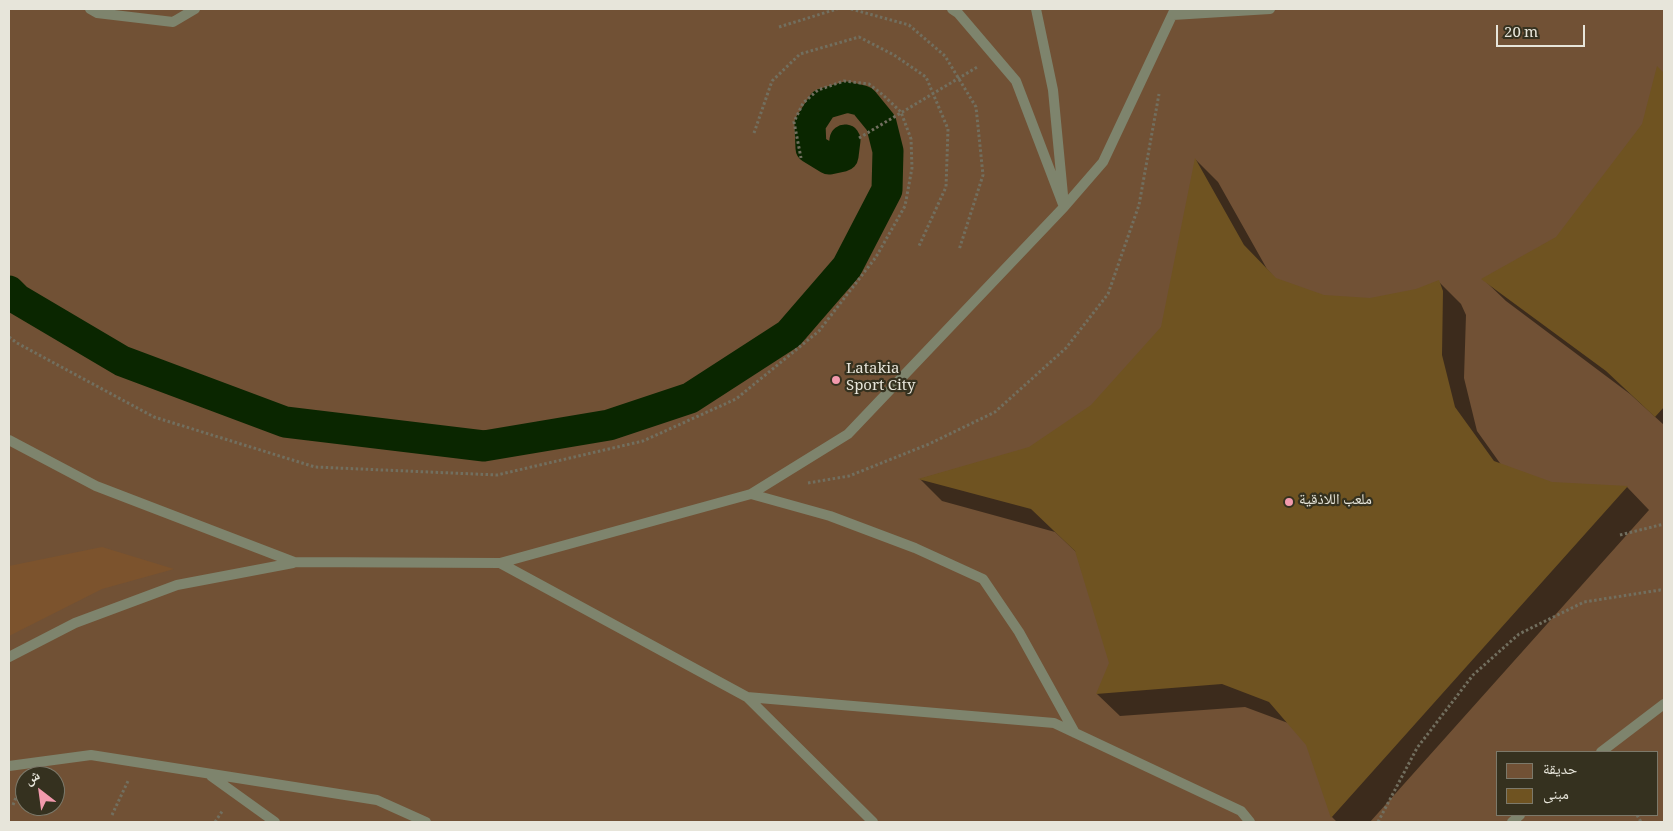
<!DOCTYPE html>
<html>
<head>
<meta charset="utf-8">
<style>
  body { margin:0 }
  #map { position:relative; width:1673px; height:831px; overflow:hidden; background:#35311f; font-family:Georgia,"Noto Naskh Arabic",serif }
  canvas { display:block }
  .frame { position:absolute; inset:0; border:10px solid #e7e5da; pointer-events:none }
  .legend { position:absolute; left:1496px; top:751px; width:162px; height:65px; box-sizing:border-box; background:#35311f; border:1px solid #7c796a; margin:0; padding:6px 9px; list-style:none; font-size:15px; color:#e7e5da }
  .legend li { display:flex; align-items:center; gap:10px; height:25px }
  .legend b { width:25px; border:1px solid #7c796a }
  .north { position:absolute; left:15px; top:766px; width:50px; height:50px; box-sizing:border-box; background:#35311f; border:1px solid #7c796a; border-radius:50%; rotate:330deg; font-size:14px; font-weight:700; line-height:20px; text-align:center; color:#e7e5da }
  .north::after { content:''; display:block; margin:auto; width:18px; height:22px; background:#f29aad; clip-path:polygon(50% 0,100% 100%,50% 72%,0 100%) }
  .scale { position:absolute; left:1496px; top:25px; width:89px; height:22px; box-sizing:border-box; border:2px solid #e7e5da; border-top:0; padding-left:6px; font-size:15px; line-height:18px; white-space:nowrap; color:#e7e5da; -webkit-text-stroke:4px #35311f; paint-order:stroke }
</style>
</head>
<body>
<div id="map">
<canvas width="1673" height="831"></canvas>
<div class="frame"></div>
<ul class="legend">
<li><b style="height:14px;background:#715135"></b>حديقة</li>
<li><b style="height:14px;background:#6f5321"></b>مبنى</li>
</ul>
<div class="north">ش</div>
<div class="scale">20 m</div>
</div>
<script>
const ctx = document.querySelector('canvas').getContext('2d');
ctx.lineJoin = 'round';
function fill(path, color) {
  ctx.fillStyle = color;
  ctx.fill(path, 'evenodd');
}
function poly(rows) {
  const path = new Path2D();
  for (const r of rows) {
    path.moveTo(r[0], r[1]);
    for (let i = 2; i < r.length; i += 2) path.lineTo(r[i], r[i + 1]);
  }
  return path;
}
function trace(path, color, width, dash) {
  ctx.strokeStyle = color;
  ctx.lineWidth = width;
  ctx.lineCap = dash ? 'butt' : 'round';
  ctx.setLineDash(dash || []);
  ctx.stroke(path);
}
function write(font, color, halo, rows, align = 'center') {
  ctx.font = font + ' Georgia,"Noto Naskh Arabic",serif';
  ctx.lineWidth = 4.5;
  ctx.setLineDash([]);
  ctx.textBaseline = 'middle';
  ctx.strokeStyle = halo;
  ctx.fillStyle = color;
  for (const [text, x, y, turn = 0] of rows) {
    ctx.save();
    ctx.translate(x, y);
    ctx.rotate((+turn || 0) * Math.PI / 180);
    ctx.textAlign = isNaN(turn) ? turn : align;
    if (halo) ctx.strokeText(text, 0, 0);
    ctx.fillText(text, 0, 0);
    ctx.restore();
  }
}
fill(poly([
  [9,9,1664,9,1664,822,9,822],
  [1497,752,1657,752,1657,815,1497,815],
  [25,776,55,776,55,806,25,806]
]), '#715135');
fill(poly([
  [102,547,174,569,102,589,9,636,9,566]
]), '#7c532d');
fill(poly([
  [1658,68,1664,75,1664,425,1630,394,1506,301,1483,279,1557,238,1643,124],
  [1196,160,1218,182,1267,269,1276,279,1324,296,1370,300,1417,290,1438,281,1461,304,1466,315,1464,378,1477,431,1502,466,1552,483,1627,487,1649,510,1370,822,1337,822,1332,817,1307,744,1288,723,1245,707,1120,716,1097,694,1111,663,1076,552,1055,532,942,501,920,479,1029,448,1092,406,1163,327]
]), '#0007');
trace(poly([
  [9,291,17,299,122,361,285,422,484,446,609,425,690,398,789,334,847,267,887,190,888,151,881,123,863,101,847,97,823,104,810,124,811,148,829,159,843,156,845,140]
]), '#0a2600', 31);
fill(poly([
  [1657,66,1664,73,1664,407,1655,417,1606,371,1481,279,1556,237,1642,124],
  [1195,158,1244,245,1276,278,1324,295,1370,298,1416,289,1439,280,1443,291,1442,355,1455,407,1494,461,1552,482,1628,486,1331,818,1306,745,1269,702,1222,684,1096,694,1109,663,1075,551,1031,509,918,479,1029,447,1091,405,1161,327]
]), '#6f5321');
trace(poly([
  [851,9,909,25,945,56,976,107,983,175,959,250],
  [779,27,837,9],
  [754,133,772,81,800,54,859,37,894,55,926,77,948,129,946,187,919,246],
  [859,138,979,66],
  [9,337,17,343,154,417,315,467,497,475,643,441,736,399,819,331,876,257,905,206,912,168,911,139,901,112,883,95,869,84,844,81,818,90,803,103,794,122,801,158],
  [808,483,849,476,929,444,995,412,1066,348,1108,294,1139,205,1159,94],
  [1620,535,1664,524],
  [13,805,21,785],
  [112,815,128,781],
  [1637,815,1641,822],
  [215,822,223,810],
  [1378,822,1417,748,1473,675,1519,634,1584,602,1660,590,1664,591]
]), '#726f5f', 3, [2.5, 2.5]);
trace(poly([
  [90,9,97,13,173,22,195,9],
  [952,9,958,13,1016,81,1064,207],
  [1036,9,1053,90,1063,195],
  [1173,15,1270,9],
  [9,440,96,486,294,562,500,563,751,494,848,434,1064,207,1103,162,1175,9],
  [751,494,830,516,915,548,983,579,1019,632,1075,733],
  [500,563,747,697,873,822],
  [9,657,75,623,177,585,293,563],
  [747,697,1054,723,1241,811,1250,822],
  [1601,752,1664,704],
  [9,766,91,755,377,800,426,822],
  [211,776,275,822],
  [1512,822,1520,815]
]), '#7e846d', 10);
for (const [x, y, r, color] of [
  [836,380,5,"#f29aad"],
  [1289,502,5,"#f29aad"]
]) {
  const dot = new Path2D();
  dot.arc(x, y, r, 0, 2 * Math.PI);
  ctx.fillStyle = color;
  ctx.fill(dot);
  trace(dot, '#35311f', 2);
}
write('15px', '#e7e5da', '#35311f', [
  ["Latakia",846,371],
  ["Sport City",846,388],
  ["ملعب اللاذقية",1299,502]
], 'left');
</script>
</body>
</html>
